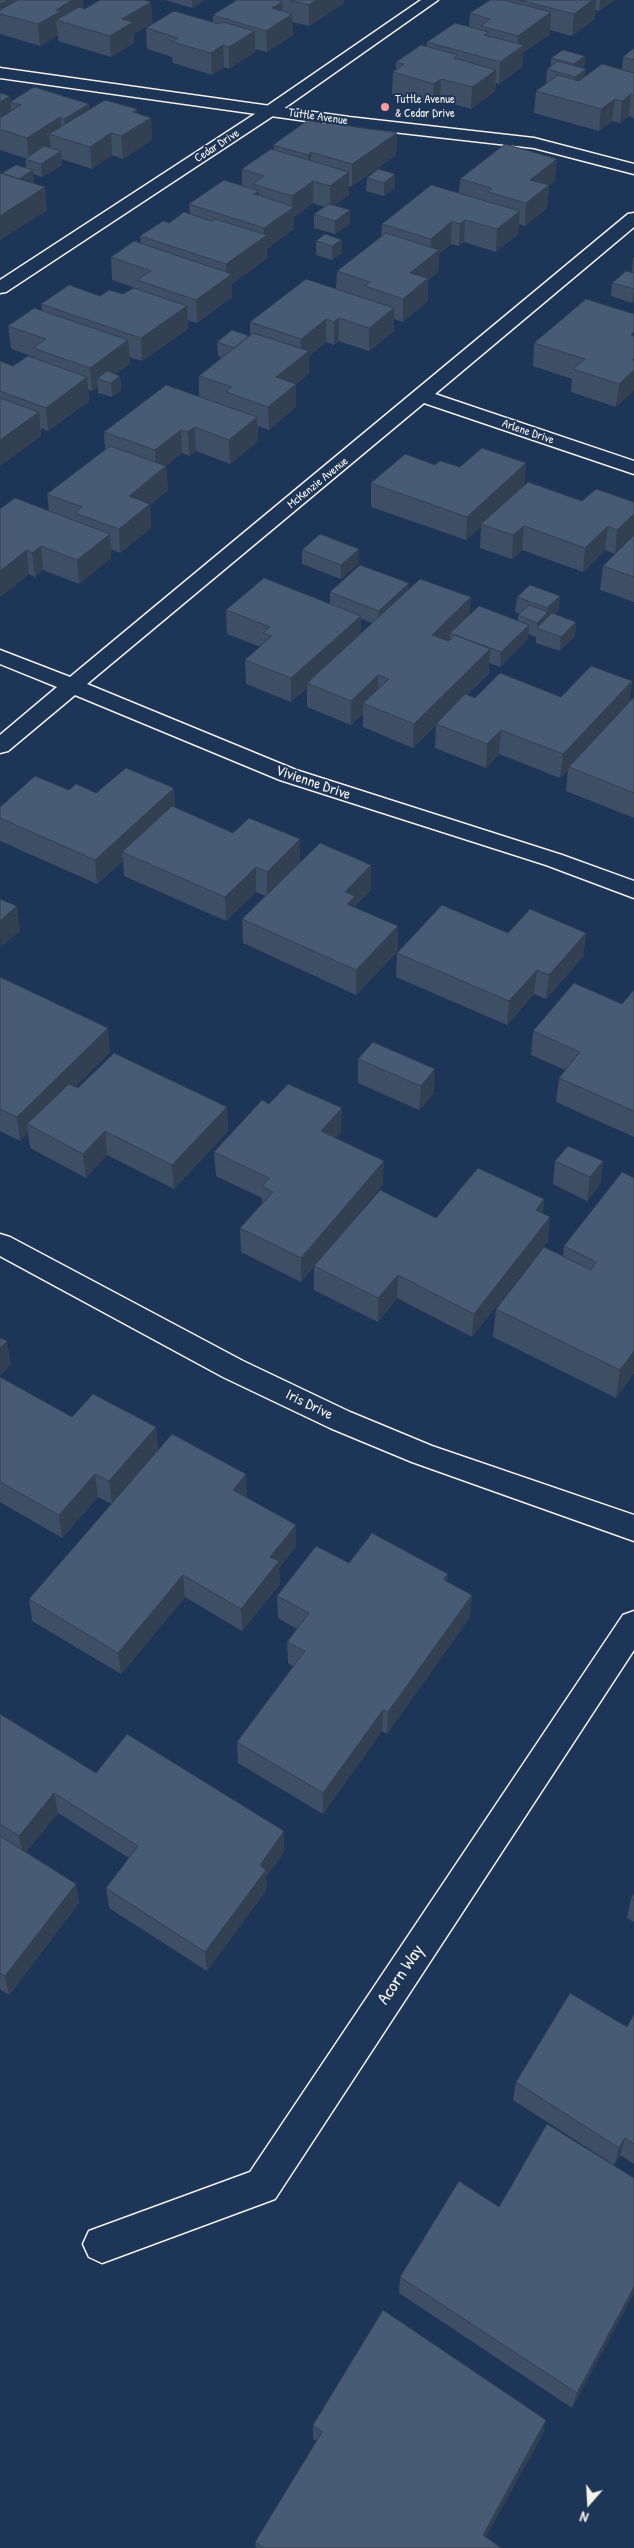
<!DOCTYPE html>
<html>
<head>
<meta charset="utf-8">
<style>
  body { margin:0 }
  #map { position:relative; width:634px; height:2548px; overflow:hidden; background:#1d3557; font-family:"Patrick Hand",sans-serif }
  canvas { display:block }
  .north { position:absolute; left:564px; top:2478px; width:50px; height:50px; -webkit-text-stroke:4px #1d3557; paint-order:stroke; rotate:199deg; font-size:14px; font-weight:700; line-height:20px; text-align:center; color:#f4f1e8 }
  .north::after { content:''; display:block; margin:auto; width:18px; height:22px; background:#f4f1e8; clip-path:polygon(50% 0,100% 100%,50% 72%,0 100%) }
</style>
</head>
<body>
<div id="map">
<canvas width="634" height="2548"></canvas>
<div class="north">N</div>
</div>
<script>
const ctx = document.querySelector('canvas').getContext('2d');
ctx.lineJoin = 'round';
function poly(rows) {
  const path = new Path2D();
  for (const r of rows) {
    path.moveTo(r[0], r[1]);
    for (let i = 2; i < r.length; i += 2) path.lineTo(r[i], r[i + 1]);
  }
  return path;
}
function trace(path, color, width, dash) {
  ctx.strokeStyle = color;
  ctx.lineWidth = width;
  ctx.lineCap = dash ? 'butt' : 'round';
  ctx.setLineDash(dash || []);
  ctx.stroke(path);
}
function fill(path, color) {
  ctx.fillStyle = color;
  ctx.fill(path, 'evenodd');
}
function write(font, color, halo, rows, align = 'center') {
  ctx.font = font + ' "Patrick Hand",sans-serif';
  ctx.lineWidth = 4;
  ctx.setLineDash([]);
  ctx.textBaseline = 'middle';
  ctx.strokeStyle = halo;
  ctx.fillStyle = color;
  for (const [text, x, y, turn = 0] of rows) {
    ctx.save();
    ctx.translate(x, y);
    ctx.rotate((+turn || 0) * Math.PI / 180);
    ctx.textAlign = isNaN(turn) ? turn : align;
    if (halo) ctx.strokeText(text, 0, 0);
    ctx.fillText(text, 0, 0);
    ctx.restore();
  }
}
const minor = poly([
  [421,0,438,0,276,114,6,292,0,293,0,280,264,108,421,0],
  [634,213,634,227,435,394,634,461,634,474,424,403,87,684,296,770,562,855,634,881,634,898,546,865,280,780,75,695,8,751,0,753,0,735,57,687,0,664,0,650,70,677,628,214,634,213],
  [0,1234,10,1237,243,1361,350,1412,432,1446,634,1515,634,1541,412,1462,330,1428,223,1377,0,1256,0,1234],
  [634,1611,634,1650,275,2199,102,2263,89,2257,83,2244,89,2231,250,2172,623,1615,634,1611]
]);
const tertiary = poly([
  [0,68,349,117,534,138,634,164,634,174,534,148,349,127,0,78,0,68]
]);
trace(minor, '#f4f1e8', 3);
trace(tertiary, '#f4f1e8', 3);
fill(minor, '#1d3557');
fill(tertiary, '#1d3557');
fill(poly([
  [0,0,85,9,151,2,152,23,134,34,134,43,111,57,58,41,58,35,40,46,0,34],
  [165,0,205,0,192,8],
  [235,0,344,0,344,3,309,26,292,22,293,35,267,52,255,49,255,52,229,69,224,67,212,75,173,63,172,57,147,49,146,28,213,22,213,15,235,1],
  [490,0,615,0,599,11,595,10,595,19,572,36,550,30,550,34,523,53,522,67,499,84,496,83,495,91,471,109,440,100,433,105,392,94,393,72,396,70,396,62,427,46,427,42,469,27,470,13],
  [634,48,634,118,629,116,620,123,612,121,599,131,534,113,536,91,546,84,547,69,551,67,551,58,585,56,584,69,585,77,622,70,623,57],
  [0,93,10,96,11,101,89,104,89,110,138,114,151,118,152,140,123,159,112,155,92,169,61,159,62,165,42,177,33,174,34,184,47,210,0,240,0,173,2,173,26,168,25,158,0,150],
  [326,125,397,133,396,155,352,186,349,186,349,195,334,205,350,210,350,224,335,234,314,228,314,214,324,207,313,203,294,217,294,229,267,249,267,258,232,284,232,297,197,323,188,320,188,329,142,361,129,357,130,364,115,374,120,376,121,390,112,397,98,393,98,387,92,391,88,390,89,401,48,431,41,428,41,436,0,466,0,361,13,366,34,358,34,357,11,349,8,326,42,310,41,304,100,296,123,294,138,289,112,280,111,257,141,244,140,236,190,214,189,204,242,186,242,169,274,150,273,145],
  [395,174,395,188,384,196,366,191,367,178],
  [460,179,555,181,549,186,547,208,525,226,519,224,518,234,496,252,464,242,459,246,451,244,439,254,438,272,428,280,428,301,403,322,394,319,394,331,369,351,338,341,334,345,326,342,309,356,309,374,296,384,296,407,269,430,258,426,258,441,230,464,196,451,189,456,182,453,166,466,168,490,150,505,151,528,120,553,111,549,111,558,79,584,43,570,35,577,29,574,0,597,49,511,47,494,105,450,104,432,199,397,199,376,222,358,218,356,217,342,249,336,250,335,250,322,336,289,337,271,381,237,382,224,459,193],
  [325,234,342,253,332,260,316,255,316,241],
  [634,257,634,301,632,303,611,296,612,283,632,273,633,258],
  [634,314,616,407,571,392,572,379,533,366,534,343],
  [526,463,524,485,582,501,634,502,615,554,605,550,583,572,522,550,512,559,480,548,481,527,466,540,371,507,371,483,435,465,460,467],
  [634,535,634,602,600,590,603,566],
  [302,550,359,563,341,579,302,564],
  [409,589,470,615,518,621,518,615,520,614,515,612,517,597,559,610,555,614,575,636,560,651,536,643,536,637,528,634,528,639,500,667,489,663,489,673,467,695,475,698,561,697,632,681,629,702,634,698,634,818,566,791,568,770,560,778,499,754,486,768,435,748,436,725,413,748,363,727,363,714,351,725,307,707,307,688,291,702,246,684,245,660,260,647,227,634,226,610,330,604,330,592],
  [361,619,372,623,361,634],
  [174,788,175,808,233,833,300,839,300,862,371,890,355,906,355,907,398,951,356,995,243,943,242,919,265,896,256,892,226,921,124,876,123,861,97,884,0,841,0,807,69,790,96,793],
  [508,933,586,933,583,957,546,999,534,994,507,1025,396,977,397,953],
  [0,977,110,1052,75,1087,78,1088,227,1107,228,1131,174,1189,107,1155,86,1178,30,1148,28,1133,20,1141,0,1131],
  [634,990,634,1137,556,1102,559,1078,565,1070,531,1055,533,1031,622,1004],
  [373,1042,434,1093,419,1110,358,1083,358,1059],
  [341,1132,336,1138,383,1184,328,1250,436,1218,544,1199,543,1214,548,1241,472,1337,397,1298,378,1322,314,1290,314,1267,301,1282,241,1252,240,1228,262,1204,262,1198,216,1176,214,1152],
  [555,1161,603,1161,600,1185,587,1201,553,1184],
  [634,1178,634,1373,616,1398,493,1337,496,1309,563,1256,564,1246],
  [0,1377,72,1417,156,1427,158,1450,246,1474,246,1497,296,1525,296,1547,279,1568,280,1584,242,1631,185,1597,121,1674,32,1621,29,1599,112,1504,98,1497,62,1538,0,1502],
  [349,1563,448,1574,447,1582,470,1617,387,1734,382,1731,323,1814,238,1763,237,1742,293,1666,288,1663,287,1642,297,1629,278,1618,277,1596],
  [0,1714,96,1773,284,1831,284,1852,266,1877,267,1889,207,1971,109,1908,106,1888,129,1858,58,1813,26,1852,76,1884,79,1903,9,1995,0,1989],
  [634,1894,634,1922,627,1918,631,1898],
  [634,2014,634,2164,620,2155,614,2165,513,2100,516,2082,627,2027],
  [400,2277,634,2293,572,2408,399,2293],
  [546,2420,543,2434,485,2537,501,2548,256,2548,255,2542,317,2441,313,2439,313,2425]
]), '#3e4e64');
fill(poly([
  [0,0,22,0,0,14],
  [72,0,83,0,84,15,56,20,58,35,40,46,38,24,56,10],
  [192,0,205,0,192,8],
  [316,0,344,0,344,3,309,26,309,5],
  [593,0,596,0,595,19,572,36,574,14],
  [600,0,615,0,599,11],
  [151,2,152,23,134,34,134,43,111,57,110,36,122,19],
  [282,2,283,20,292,14,293,35,267,52,266,31,272,8],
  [551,12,550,34,523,53,522,67,499,84,500,62,517,50,518,36],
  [255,31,255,52,229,69,229,47],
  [223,45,224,67,212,75,211,53],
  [585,56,584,71,586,69,584,91,574,99,575,77,573,77,574,64],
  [496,70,495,91,471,109,472,87],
  [441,79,440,100,433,105,434,84],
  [631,94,629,116,620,123,622,101],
  [10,96,12,118,0,125,0,102],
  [615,99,612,121,599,131,601,109],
  [89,104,90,126,66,139,64,119],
  [137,109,138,126,151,118,152,140,123,159,121,136,133,112],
  [60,117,62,138,49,134,51,146,29,160,27,138],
  [111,133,112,155,92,169,90,147],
  [397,133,396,155,352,186,352,164],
  [61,151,62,165,42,177,41,164],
  [311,152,311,174,308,177,308,155],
  [557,159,555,181,549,186,547,208,525,226,526,203,530,180],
  [33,170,34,184,18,180],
  [349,172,349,195,330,209,330,186],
  [395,174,395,188,384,196,384,183],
  [313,181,313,203,294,217,294,229,267,249,267,258,232,284,232,297,197,323,196,300,226,277,226,264,264,237,264,228,292,208,292,196],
  [45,187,47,210,0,240,0,216],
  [259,191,259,213,254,194],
  [350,210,350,224,335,234,335,221],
  [520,211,518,234,496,252,497,229],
  [465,220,464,242,459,246,460,224],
  [452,221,451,244,439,254,438,272,428,280,428,301,403,322,403,299,410,273,430,257,431,239],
  [342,240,342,253,332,260,332,246],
  [634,289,634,301,632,303],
  [187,306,188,329,142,361,141,338],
  [394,308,394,331,369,351,369,328],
  [339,318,338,341,334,345,334,322],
  [326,319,326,342,309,356,309,374,296,384,296,407,269,430,268,407,276,377,301,357,301,339],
  [128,340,130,364,105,381,97,379,98,387,92,391,90,368],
  [634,358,634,391,616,407,619,384,632,360],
  [120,376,121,390,112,397,111,383],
  [87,377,89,401,48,431,46,408],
  [39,412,41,436,0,466,0,440],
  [257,417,258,441,230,464,229,440],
  [195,427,196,451,189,456,188,432],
  [181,430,182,453,156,474,155,450],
  [526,463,524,487,481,524,481,527,466,540,467,517],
  [166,466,168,490,150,505,151,528,120,553,119,529,129,496],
  [634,514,634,535,615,554,617,530],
  [524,526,522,550,512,559,513,535],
  [608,526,605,550,583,572,585,548],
  [110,534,111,558,79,584,77,560],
  [41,546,43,570,35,577,32,553],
  [359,549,359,563,341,579,341,565],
  [27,550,29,574,0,597,0,571],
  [409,583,408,598,378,626,379,611],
  [560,596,559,610,547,621,537,628,537,623,547,613,547,608],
  [471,597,470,621,450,633,450,640,431,659,432,635],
  [361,616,361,640,307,683,307,688,291,702,291,678],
  [576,622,575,636,560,651,561,637],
  [529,625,528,639,500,667,501,652],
  [490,649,489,673,437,724,436,724,436,725,413,748,414,724],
  [378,675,378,700,363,703,363,714,351,725,351,701],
  [632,681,629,705,569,767,568,770,560,778,563,754],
  [501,730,499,754,486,768,487,744],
  [174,788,175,812,122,852,123,861,97,884,95,860],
  [300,839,300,864,267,897,267,872],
  [371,865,371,890,355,906,354,921,347,928,345,892],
  [256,867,256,892,226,921,225,897],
  [17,906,20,931,1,947,0,937,0,921],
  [398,926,398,951,356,995,356,970],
  [586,933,583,957,546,999,549,975],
  [537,970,534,994,507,1025,509,1001],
  [108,1028,110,1052,34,1128,27,1124,28,1133,20,1141,17,1117],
  [435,1069,434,1093,419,1110,421,1086],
  [227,1107,228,1131,174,1189,172,1165],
  [342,1108,341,1132,321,1155,321,1131],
  [105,1131,107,1155,86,1178,83,1154],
  [384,1161,383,1184,301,1282,301,1258],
  [603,1161,600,1185,587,1201,590,1177],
  [544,1199,542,1223,536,1210],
  [550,1217,548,1241,472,1337,474,1314],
  [398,1275,397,1298,378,1322,378,1298],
  [7,1341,11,1364,0,1376,0,1348],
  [634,1351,634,1373,616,1398,620,1370],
  [156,1427,158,1450,112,1504,109,1481],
  [95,1474,98,1497,62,1538,59,1515],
  [246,1474,247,1497,234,1512,233,1490],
  [296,1525,296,1547,279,1568,280,1584,242,1631,241,1609,270,1557],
  [448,1574,446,1596,444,1580],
  [183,1575,185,1597,121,1674,118,1653],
  [472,1595,470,1617,387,1734,388,1712],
  [383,1710,382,1731,323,1814,323,1793],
  [54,1793,58,1813,23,1856,19,1836],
  [284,1831,284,1852,266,1877,267,1889,207,1971,205,1952,260,1865],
  [76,1884,79,1903,9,1995,5,1976],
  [625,2138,620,2155,614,2165,619,2148],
  [634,2287,634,2293,572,2408,577,2393],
  [546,2420,543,2434,480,2548,483,2535]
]), '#324051');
const building = poly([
  [0,0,8,0,0,4,0,0],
  [18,0,72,0,56,10,61,11,38,24,0,14,0,10,18,0],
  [100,0,144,0,151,2,122,19,133,22,110,36,56,20,79,7,85,9,100,0],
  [237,0,277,0,282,2,272,8,292,14,266,31,213,15,237,0],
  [290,0,316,0,309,5,290,0],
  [490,0,504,0,551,12,518,36,481,26,490,19,470,13,490,0],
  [519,0,593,0,574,14,519,0],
  [174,11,219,24,223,22,255,31,229,47,223,45,211,53,172,42,178,38,146,28,174,11],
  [455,23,489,32,484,35,524,45,500,62,427,42,455,23],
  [421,45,458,55,454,58,496,70,472,87,441,79,434,84,393,72,404,64,396,62,421,45],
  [634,48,634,60,623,57,634,48],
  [563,50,585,56,574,64,551,58,563,50],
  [558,61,586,69,575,77,547,69,558,61],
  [602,64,634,73,634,95,631,94,622,101,615,99,601,109,536,91,558,75,579,81,602,64],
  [34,87,89,104,64,119,60,117,27,138,0,129,0,118,21,105,10,102,34,87],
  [0,93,10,96,0,102,0,93],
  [105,100,137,109,133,112,151,118,121,136,111,133,90,147,49,134,105,100],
  [308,120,326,125,329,123,397,133,352,164,311,152,308,155,273,145,308,120],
  [505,144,557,159,530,180,549,185,526,203,488,192,492,188,460,179,505,144],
  [44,146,61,151,41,164,25,159,44,146],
  [271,149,349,172,330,186,313,181,292,196,253,184,264,176,242,169,271,149],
  [16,165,33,170,19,179,2,173,16,165],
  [378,169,395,174,384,183,367,178,378,169],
  [0,173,45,187,0,216,0,173],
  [224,180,259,191,254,194,294,207,264,228,189,204,224,180],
  [431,185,520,211,497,229,465,220,460,224,452,221,431,239,382,224,431,185],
  [329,204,350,210,335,221,314,214,329,204],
  [184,212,211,221,215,219,267,235,226,264,140,236,163,221,169,223,184,212],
  [386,233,439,250,410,273,428,278,403,299,365,286,370,282,337,271,386,233],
  [325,234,342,240,332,246,316,241,325,234],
  [134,241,232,274,196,300,137,280,151,271,111,257,134,241],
  [626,271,634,273,634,289,612,283,626,271],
  [306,279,394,308,369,328,339,318,334,322,326,319,301,339,250,322,306,279],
  [69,285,100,296,109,290,123,294,134,288,187,306,141,338,41,304,69,285],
  [586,299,634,314,634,332,631,335,634,336,634,358,632,360,634,360,634,370,619,384,573,369,585,359,534,343,586,299],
  [34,308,128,340,90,368,33,348,46,339,8,326,34,308],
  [232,330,249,336,234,348,217,342,232,330],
  [253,333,309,351,276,377,296,384,268,407,226,392,232,387,199,376,253,333],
  [28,356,87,377,46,408,0,391,0,361,13,366,28,356],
  [107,371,120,376,111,383,97,379,107,371],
  [166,385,257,417,229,440,195,427,188,432,181,430,155,450,104,432,166,385],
  [0,398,39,412,0,440,0,398],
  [110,446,166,466,129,496,150,504,119,529,75,513,82,507,47,494,110,446],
  [482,448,526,463,467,517,371,483,405,454,435,465,440,461,460,467,482,448],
  [528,482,582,501,596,489,634,502,634,514,617,530,608,526,585,548,524,526,513,535,481,524,528,482],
  [15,498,110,534,77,560,41,546,32,553,27,550,0,571,0,509,15,498],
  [320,534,359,549,341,565,302,550,320,534],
  [634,535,634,577,603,566,634,535],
  [360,565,409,583,379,611,330,592,360,565],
  [264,578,361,616,291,678,245,660,272,636,263,633,270,627,226,610,264,578],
  [420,579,471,597,432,635,449,641,455,635,490,649,414,724,363,703,389,679,378,675,351,701,307,683,420,579],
  [530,585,560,596,547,608,517,597,530,585],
  [529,605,548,612,537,623,518,615,529,605],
  [479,606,529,625,501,652,450,633,479,606],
  [552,613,576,622,561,637,537,628,552,613],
  [591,666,632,681,563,754,501,730,487,744,436,724,465,694,475,698,500,673,561,697,591,666],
  [634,697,634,793,569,767,634,697],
  [126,768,174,788,95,860,0,818,0,807,35,776,69,790,76,784,96,793,126,768],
  [172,806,233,833,249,818,300,839,267,872,256,867,225,897,122,852,172,806],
  [320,843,371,865,345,892,355,896,347,904,398,926,356,970,242,919,320,843],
  [0,899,17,906,0,921,0,899],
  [442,905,508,933,530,909,586,933,549,975,537,970,509,1001,397,953,442,905],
  [0,977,108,1028,17,1117,0,1109,0,977],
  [574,983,622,1004,634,990,634,1111,559,1078,580,1052,533,1031,574,983],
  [373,1042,435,1069,421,1086,358,1059,373,1042],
  [114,1053,227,1107,172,1165,105,1131,83,1154,27,1124,69,1084,78,1088,114,1053],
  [288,1084,342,1108,321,1131,384,1161,301,1258,240,1228,273,1192,262,1186,269,1178,214,1152,262,1100,269,1104,288,1084],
  [568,1146,603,1161,590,1177,555,1161,568,1146],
  [478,1168,544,1199,536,1210,550,1217,474,1314,398,1275,378,1298,314,1266,380,1190,436,1218,478,1168],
  [622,1172,634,1178,634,1351,620,1370,496,1309,544,1247,591,1270,596,1262,564,1246,622,1172],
  [0,1338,7,1341,0,1348,0,1338],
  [0,1377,72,1417,93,1394,156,1427,109,1481,95,1474,59,1515,0,1482,0,1377],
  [172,1434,246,1474,233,1490,296,1525,270,1557,279,1561,241,1609,183,1575,118,1653,29,1599,172,1434],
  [372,1533,448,1574,444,1580,472,1595,388,1712,383,1710,323,1793,237,1742,305,1651,287,1642,309,1613,277,1596,316,1546,349,1563,372,1533],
  [0,1714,96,1773,127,1734,284,1831,260,1865,266,1870,205,1952,106,1888,138,1846,54,1793,19,1836,0,1824,0,1714],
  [0,1836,76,1884,5,1976,0,1973,0,1836],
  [634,1894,634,1900,631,1898,634,1894],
  [570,1993,627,2027,634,2014,634,2144,625,2138,619,2148,516,2082,570,1993],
  [547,2124,634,2178,634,2287,577,2393,400,2277,459,2181,499,2207,547,2124],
  [383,2310,546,2420,483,2535,501,2548,264,2548,255,2542,322,2432,313,2425,383,2310]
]);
fill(building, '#485b74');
trace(building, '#324051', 1);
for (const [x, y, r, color] of [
  [385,107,5,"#ff9aa2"]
]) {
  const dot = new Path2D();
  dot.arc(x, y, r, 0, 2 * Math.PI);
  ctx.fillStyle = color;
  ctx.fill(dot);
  trace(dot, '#1d3557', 2);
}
write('12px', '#f4f1e8', '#1d3557', [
  ["Tuttle Avenue",395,100],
  ["& Cedar Drive",395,114]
], 'left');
write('12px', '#f4f1e8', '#1d3557', [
  ["Tuttle Avenue",318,117,8],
  ["Cedar Drive",217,146,-33],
  ["Arlene Drive",528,432,19],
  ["McKenzie Avenue",318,483,-39]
]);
write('15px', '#f4f1e8', '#1d3557', [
  ["Vivienne Drive",313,783,19],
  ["Iris Drive",309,1405,26]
]);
write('18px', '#f4f1e8', '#1d3557', [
  ["Acorn Way",401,1975,-56]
]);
</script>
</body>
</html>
